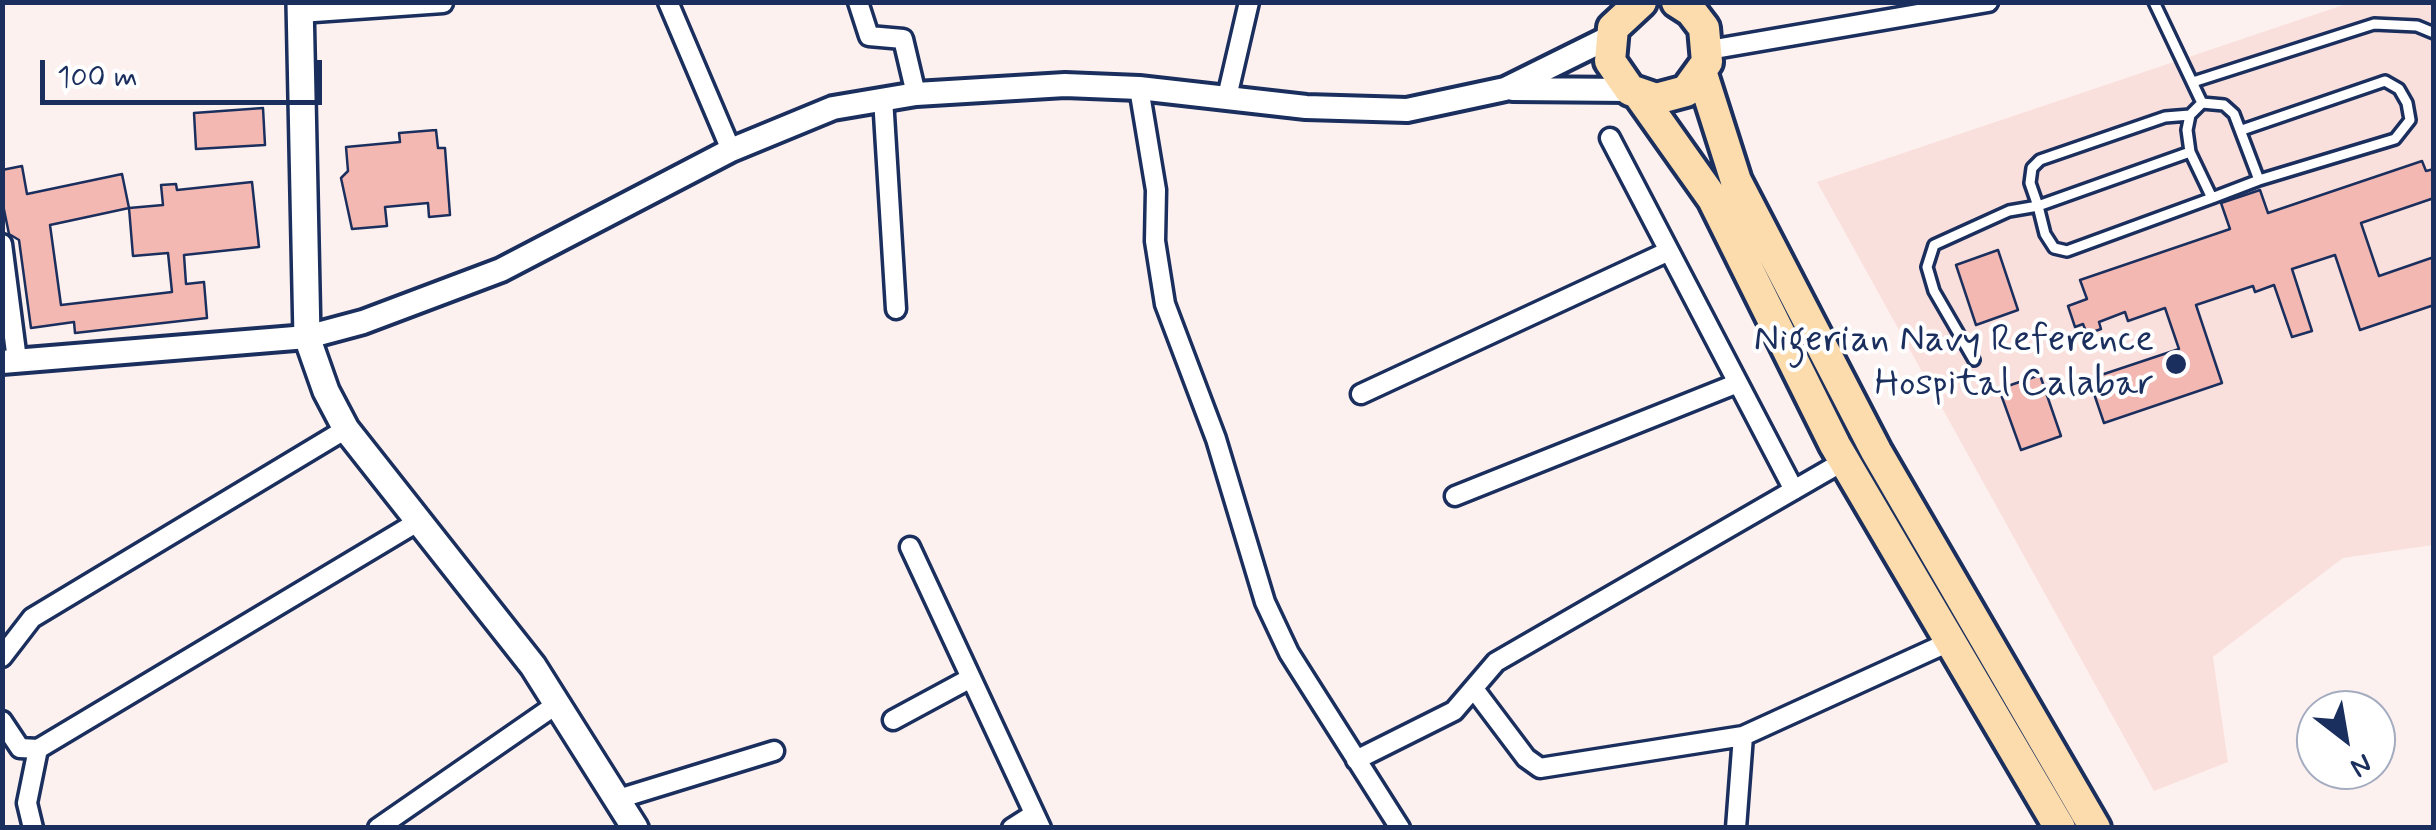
<!DOCTYPE html>
<html>
<head>
<meta charset="utf-8">
<style>
  body { margin:0 }
  #map { position:relative; width:2436px; height:830px; overflow:hidden; background:#fdf1f0; font-family:Mynerve,sans-serif }
  canvas { display:block }
  .frame { position:absolute; inset:0; border:5px solid #1b2f5e; pointer-events:none }
  .north { position:absolute; left:2296px; top:690px; width:100px; height:100px; box-sizing:border-box; background:#fff; border:2px solid #a4acbf; border-radius:50%; rotate:149deg; font-size:28px; font-weight:700; line-height:40px; text-align:center; color:#1b2f5e }
  .north::after { content:''; display:block; margin:auto; width:35px; height:45px; background:#1b2f5e; clip-path:polygon(50% 0,100% 100%,50% 72%,0 100%) }
  .scale { position:absolute; left:40px; top:60px; width:282px; height:45px; box-sizing:border-box; border:5px solid #1b2f5e; border-top:0; padding-left:12px; font-size:30px; line-height:35px; white-space:nowrap; color:#1b2f5e; -webkit-text-stroke:8px #fff; paint-order:stroke }
</style>
</head>
<body>
<div id="map">
<canvas width="2436" height="830"></canvas>
<div class="frame"></div>
<div class="north">N</div>
<div class="scale">100 m</div>
</div>
<script>
const ctx = document.querySelector('canvas').getContext('2d');
ctx.lineJoin = 'round';
function fill(path, color) {
  ctx.fillStyle = color;
  ctx.fill(path, 'evenodd');
}
function poly(rows) {
  const path = new Path2D();
  for (const r of rows) {
    path.moveTo(r[0], r[1]);
    for (let i = 2; i < r.length; i += 2) path.lineTo(r[i], r[i + 1]);
  }
  return path;
}
function trace(path, color, width, dash) {
  ctx.strokeStyle = color;
  ctx.lineWidth = width;
  ctx.lineCap = dash ? 'butt' : 'round';
  ctx.setLineDash(dash || []);
  ctx.stroke(path);
}
function write(font, color, halo, rows, align = 'center') {
  ctx.font = font + ' Mynerve,sans-serif';
  ctx.lineWidth = 8;
  ctx.setLineDash([]);
  ctx.textBaseline = 'middle';
  ctx.strokeStyle = halo;
  ctx.fillStyle = color;
  for (const [text, x, y, turn = 0] of rows) {
    ctx.save();
    ctx.translate(x, y);
    ctx.rotate((+turn || 0) * Math.PI / 180);
    ctx.textAlign = isNaN(turn) ? turn : align;
    if (halo) ctx.strokeText(text, 0, 0);
    ctx.fillText(text, 0, 0);
    ctx.restore();
  }
}
fill(poly([
  [2349,3,2433,3,2433,545,2343,558,2213,657,2228,762,2154,791,1817,182]
]), '#fae0dd');
const building = poly([
  [263,108,265,145,196,149,194,113,263,108],
  [436,130,438,148,445,148,450,215,429,217,428,203,385,207,387,226,352,229,341,178,348,171,346,147,400,142,399,133,436,130],
  [2422,161,2426,171,2434,169,2434,198,2361,223,2379,276,2434,257,2434,305,2360,330,2335,255,2292,269,2312,331,2292,337,2274,285,2255,292,2253,286,2196,305,2222,383,2104,423,2089,379,2179,349,2165,308,2128,321,2125,312,2099,322,2101,329,2087,334,2083,324,2075,327,2068,306,2087,299,2080,280,2230,229,2221,203,2260,190,2268,213,2422,161],
  [22,166,27,194,122,174,129,208,163,205,161,185,176,184,177,190,252,182,259,247,184,255,186,284,204,282,207,318,75,333,74,322,31,328,19,240,9,234,2,200,2,170,22,166],
  [129,208,133,256,168,253,172,292,61,305,50,225,129,208],
  [1998,250,2018,310,1976,325,1956,265,1998,250],
  [2040,375,2061,436,2021,450,1999,389,2040,375]
]);
fill(building, '#f3b8b2');
trace(building, '#1b2f5e', 2.5);
const service = poly([
  [2154,2,2202,103],
  [2193,82,2374,24,2417,26,2434,33],
  [2202,103,2224,105,2234,114,2259,180,2212,198,2190,152,2187,130,2190,115,2202,103],
  [2242,130,2385,81,2399,89,2407,103,2410,120,2395,139,2259,180],
  [2190,152,2038,206,2045,234,2054,248,2067,251,2212,198],
  [1974,360,1934,291,1927,267,1934,245,2009,211,2038,206,2030,183,2032,168,2040,160,2165,117,2190,115]
]);
const minor = poly([
  [668,2,731,150],
  [858,2,869,36,903,39,916,94],
  [300,13,443,3],
  [1709,50,1988,2],
  [1139,88,1156,190,1155,241,1165,304,1216,439,1265,602,1289,653,1400,828],
  [1227,97,1249,2],
  [883,98,896,309],
  [1610,138,1794,490],
  [2,244,17,360],
  [1361,394,1669,251],
  [1455,496,1738,383],
  [910,547,1041,828],
  [2,657,32,618,346,429],
  [1474,689,1526,758,1540,768,1743,736,1949,642],
  [893,720,969,679],
  [2,721,20,748,38,749,419,521],
  [1356,760,1454,711,1496,662,1844,461],
  [618,799,774,751],
  [33,828,27,803,38,749],
  [378,828,557,704],
  [1012,828,1034,814],
  [1736,828,1743,736]
]);
const tertiary = poly([
  [1513,89,1630,90],
  [2,362,307,337,363,322,501,270,731,150,833,108,916,94,1065,85,1139,88,1306,107,1407,110,1505,89,1610,37]
]);
const secondary = poly([
  [300,2,307,337,326,391,346,429,533,666,635,828]
]);
const trunk = poly([
  [1641,2,1613,28,1610,61,1630,90,1656,99,1686,91,1707,62,1704,28,1691,11,1677,2],
  [1702,74,1736,181,1876,451,2095,828],
  [1640,96,1713,199,1835,445,2060,828]
]);
trace(service, '#1b2f5e', 16);
trace(minor, '#1b2f5e', 25);
trace(tertiary, '#1b2f5e', 30);
trace(secondary, '#1b2f5e', 32);
trace(trunk, '#1b2f5e', 38);
trace(service, '#fff', 9);
trace(minor, '#fff', 18);
trace(tertiary, '#fff', 22);
trace(secondary, '#fff', 25);
trace(trunk, '#fcdcac', 30);
for (const [x, y, r, color] of [
  [2176,364,12,"#1b2f5e"]
]) {
  const dot = new Path2D();
  dot.arc(x, y, r, 0, 2 * Math.PI);
  ctx.fillStyle = color;
  ctx.fill(dot);
  trace(dot, '#fff', 4);
}
write('38px', '#1b2f5e', '#fff', [
  ["Nigerian Navy Reference",2154,342],
  ["Hospital Calabar",2154,386]
], 'right');
</script>
</body>
</html>
